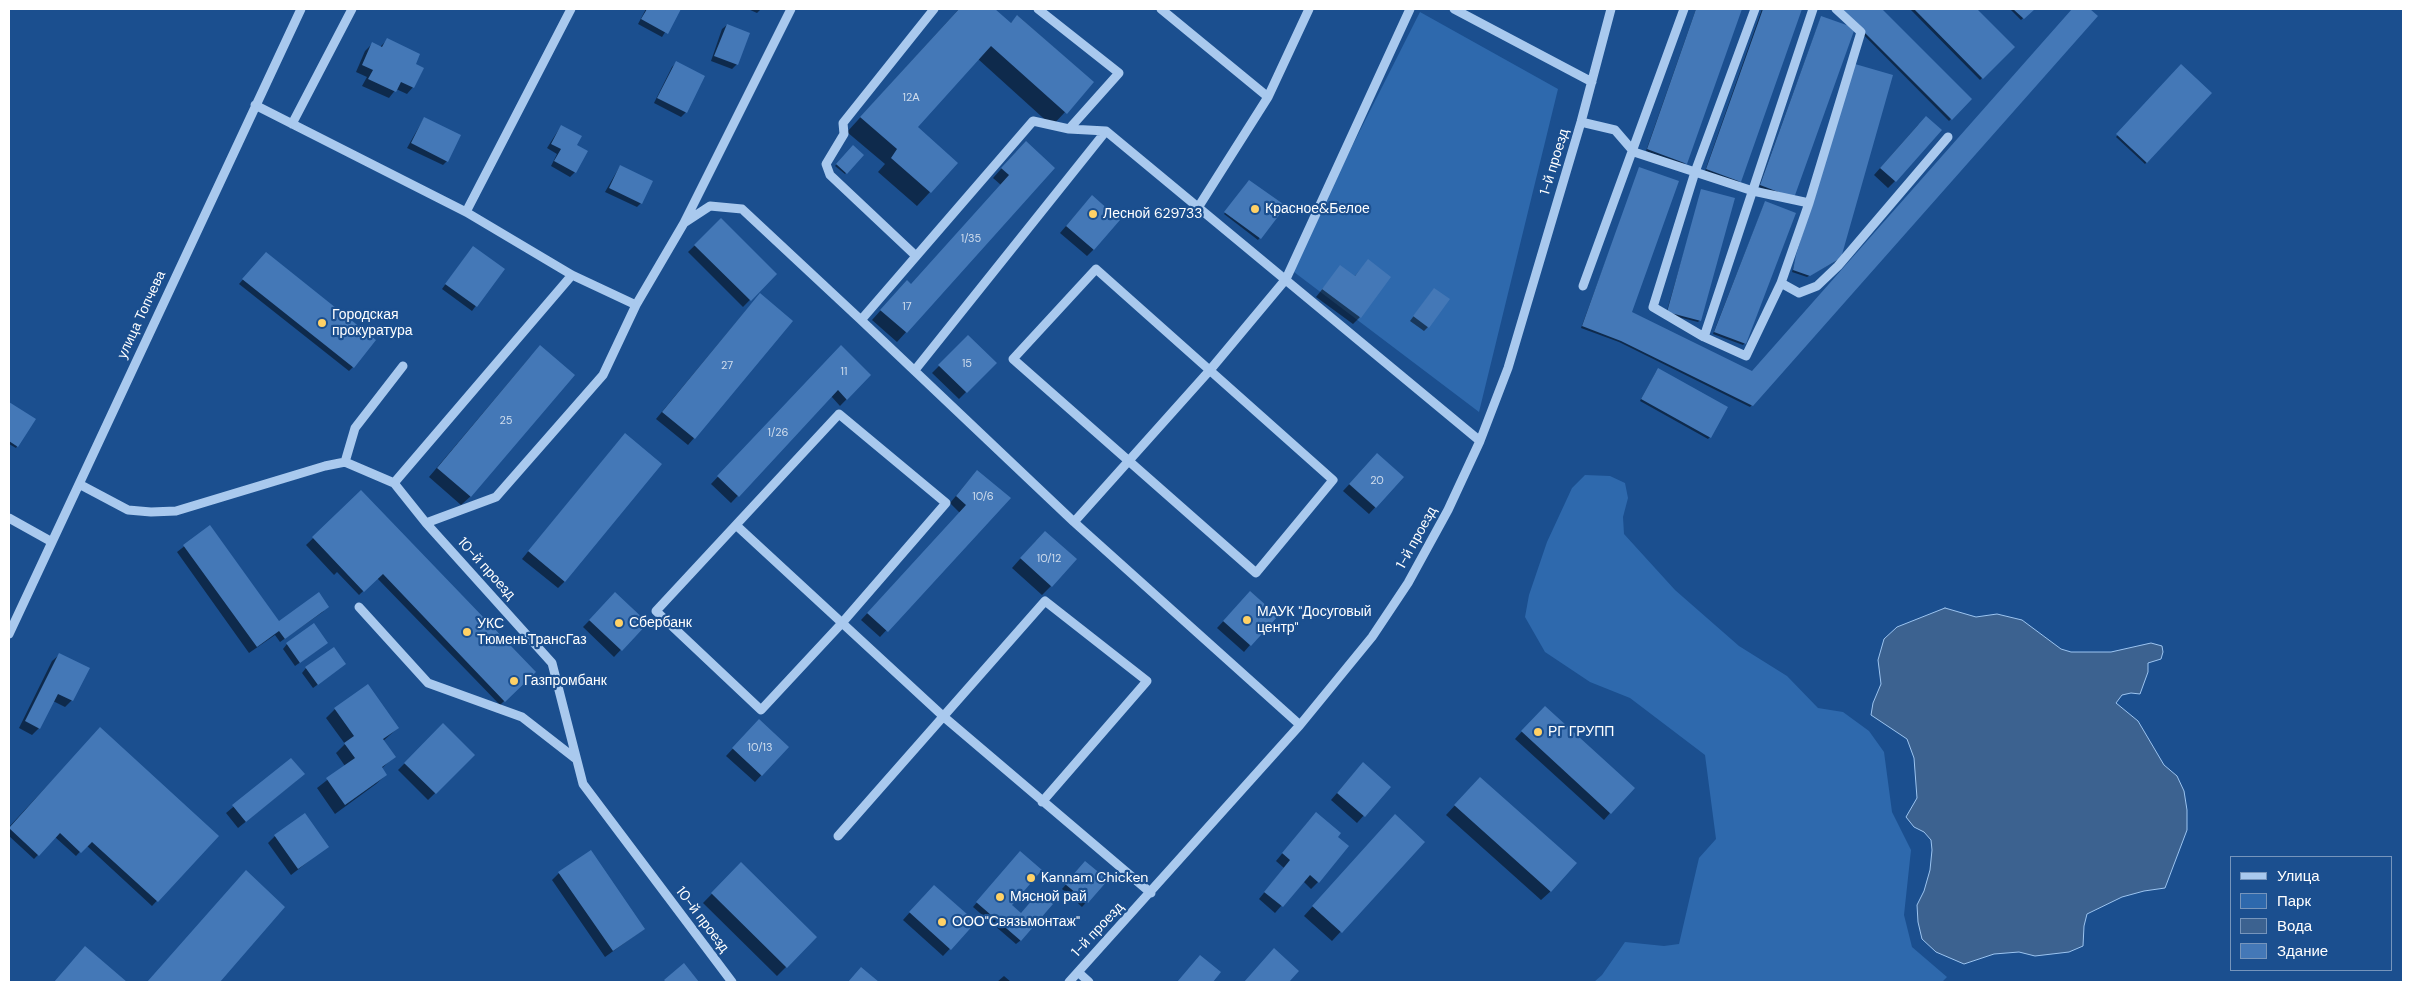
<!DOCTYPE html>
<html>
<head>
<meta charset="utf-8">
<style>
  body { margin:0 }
  #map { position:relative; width:2412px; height:991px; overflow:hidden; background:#1b4f8f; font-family:"DM Sans",sans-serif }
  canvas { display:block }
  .frame { position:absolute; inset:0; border:10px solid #fff; pointer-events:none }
  .legend { position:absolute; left:2230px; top:856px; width:162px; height:115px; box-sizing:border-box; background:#1b4f8f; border:1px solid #7695bc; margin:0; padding:6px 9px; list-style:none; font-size:15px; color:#fff }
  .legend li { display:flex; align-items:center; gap:10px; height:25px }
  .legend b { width:25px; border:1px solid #7695bc }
</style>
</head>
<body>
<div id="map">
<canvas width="2412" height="991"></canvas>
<div class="frame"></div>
<ul class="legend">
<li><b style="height:6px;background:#a9c9ee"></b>Улица</li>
<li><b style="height:14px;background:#2e69ad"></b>Парк</li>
<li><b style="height:14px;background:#3c6290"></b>Вода</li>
<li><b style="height:14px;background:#4478b7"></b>Здание</li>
</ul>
</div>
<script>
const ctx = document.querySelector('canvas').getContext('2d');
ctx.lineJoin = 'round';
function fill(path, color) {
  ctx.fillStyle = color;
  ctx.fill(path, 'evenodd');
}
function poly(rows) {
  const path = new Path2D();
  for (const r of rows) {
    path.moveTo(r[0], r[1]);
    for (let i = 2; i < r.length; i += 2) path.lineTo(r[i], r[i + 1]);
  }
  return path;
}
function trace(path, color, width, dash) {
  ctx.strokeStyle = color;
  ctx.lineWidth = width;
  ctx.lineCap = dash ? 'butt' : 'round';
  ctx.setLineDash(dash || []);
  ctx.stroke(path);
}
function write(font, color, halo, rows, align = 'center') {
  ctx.font = font + ' "DM Sans",sans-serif';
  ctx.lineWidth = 4.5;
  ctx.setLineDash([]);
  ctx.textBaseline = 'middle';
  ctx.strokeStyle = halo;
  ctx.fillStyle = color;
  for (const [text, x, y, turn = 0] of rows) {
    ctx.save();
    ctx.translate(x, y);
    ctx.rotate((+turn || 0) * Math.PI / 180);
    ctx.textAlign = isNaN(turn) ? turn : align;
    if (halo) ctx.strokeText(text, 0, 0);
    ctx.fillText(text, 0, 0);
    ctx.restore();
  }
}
fill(poly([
  [1420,12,1558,89,1479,412,1290,269],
  [1585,475,1610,476,1625,483,1628,498,1623,517,1624,534,1675,590,1739,646,1787,676,1818,708,1843,712,1869,731,1884,752,1892,812,1911,850,1904,915,1912,947,1947,977,1942,982,1594,982,1602,975,1625,942,1664,946,1679,944,1699,858,1716,839,1705,755,1630,698,1590,682,1545,652,1525,617,1529,595,1547,542,1572,488]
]), '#2e69ad');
const water = poly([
  [1945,608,1976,617,1997,614,2022,620,2061,649,2071,652,2111,652,2151,643,2162,646,2163,652,2161,659,2148,663,2148,672,2140,694,2131,693,2122,695,2116,703,2138,721,2164,765,2177,776,2184,791,2187,810,2187,830,2165,888,2144,891,2122,897,2087,914,2084,926,2083,946,2069,952,2035,956,2019,952,1994,954,1964,964,1936,952,1922,939,1918,922,1917,905,1924,891,1930,870,1932,850,1931,840,1924,832,1914,827,1906,817,1917,798,1914,758,1907,739,1871,715,1873,703,1881,684,1878,660,1884,639,1897,627,1945,608]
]);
fill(water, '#3c6290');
trace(water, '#9cc4f0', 1);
fill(poly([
  [646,9,680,9,662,37,638,24],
  [748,9,761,9,757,13],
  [959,9,993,9,1010,24,1018,16,1093,82,1052,126,978,59,916,127,930,192,917,206,878,172,885,164,847,132],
  [1696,9,1740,9,1684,165,1646,151],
  [1762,9,1800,9,1738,183,1705,171],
  [1838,9,1881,9,1971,99,1949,121],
  [1910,9,1975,9,2013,47,1980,80],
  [2010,9,2033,9,2021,20],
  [2073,9,2088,9,2096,16,1750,407,1619,342,1581,328,1640,168,1630,312,1752,373],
  [1821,17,1791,199,1759,187],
  [727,25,737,64,732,69,711,61,722,29],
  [387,40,414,64,413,87,407,94,396,89,389,98,362,86,367,77,356,72,365,51,372,44,380,47],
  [676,63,686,112,681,117,654,103,672,67],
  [2182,66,2211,93,2145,164,2116,137],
  [1854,67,1838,260,1807,277,1792,272],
  [424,118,447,161,443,165,407,148],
  [1919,124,1895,181,1888,188,1874,175],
  [561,126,575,145,575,172,570,177,551,166,557,154,547,148],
  [853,147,862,155,845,174,835,166],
  [1016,152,1054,168,897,342,872,320,898,291,911,286,1001,185,993,178],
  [620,166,641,203,637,207,605,192],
  [1247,183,1284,206,1258,240,1224,214],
  [1702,190,1700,320,1698,322,1666,314],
  [1765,202,1745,343,1743,345,1713,334],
  [1085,204,1094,249,1087,256,1060,233],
  [721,220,775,274,743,307,688,252],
  [469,252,503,269,472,311,442,289],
  [262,258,353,367,349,371,239,284],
  [1368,261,1360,317,1353,324,1316,297,1340,267,1354,277],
  [1434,289,1428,327,1424,331,1410,321],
  [753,302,694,438,688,445,656,419],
  [968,337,995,363,959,399,932,373],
  [834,354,870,375,840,406,831,396,731,503,711,484],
  [531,356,471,496,461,505,429,477],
  [1656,372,1710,437,1708,439,1640,401],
  [9,404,34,419,16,448,9,444],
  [618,442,565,581,558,588,522,559],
  [1371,461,1403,477,1369,514,1343,491],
  [971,478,1009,498,880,637,861,620,960,513,950,503],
  [361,492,534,672,500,705,377,578,359,595,337,572,334,575,306,545],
  [209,527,278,623,324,611,280,642,275,635,249,653,177,552],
  [1036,541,1051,586,1042,595,1012,568],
  [615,594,646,623,614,657,583,627],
  [1244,599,1250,645,1244,652,1217,628],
  [287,644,322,647,295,666,283,649],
  [59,655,72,700,65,707,53,701,39,728,32,735,19,728,52,661],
  [345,664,313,688,302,673,306,668],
  [335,709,398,728,383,741,394,757,381,769,386,775,376,784,335,814,317,788,345,766,336,753,345,744,326,718],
  [1538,714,1610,813,1604,820,1515,739],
  [443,725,474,755,428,800,398,770],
  [752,728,787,747,755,782,726,756],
  [100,729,217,836,152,906,86,845,76,856,55,837,34,859,9,836,9,827],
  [291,759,296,781,238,828,226,813],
  [1356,771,1389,787,1357,823,1331,800],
  [1471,788,1551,891,1541,900,1446,815],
  [1309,821,1318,882,1311,889,1303,881,1275,913,1259,899,1284,868,1276,861],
  [1386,825,1423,842,1332,941,1304,916],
  [275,836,328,846,291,875,268,843],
  [1016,857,1010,905,1021,914,1021,940,1016,944,973,907],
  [741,864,816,937,777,976,703,903],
  [1081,867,1106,880,1082,907,1062,889],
  [559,873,644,929,605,957,552,880],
  [242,876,283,907,218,982,148,982],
  [927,893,974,923,943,956,903,920],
  [85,948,125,982,55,982],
  [1004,976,1011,982,997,982]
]), '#0007');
fill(poly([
  [647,9,681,9,668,34,641,19],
  [959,9,995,9,1011,23,1017,15,1094,82,1067,114,991,46,918,127,958,163,931,193,891,158,897,149,860,117],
  [1696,9,1742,9,1687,164,1647,149],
  [1763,9,1802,9,1741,182,1706,169],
  [1841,9,1882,9,1972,99,1952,120],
  [1914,9,1977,9,2015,47,1983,79],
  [2013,9,2035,9,2024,19],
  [2072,9,2090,9,2098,16,1753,406,1621,341,1582,326,1639,167,1679,181,1632,312,1752,371],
  [1821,16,1855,28,1794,198,1760,185],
  [727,24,750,33,738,65,714,56],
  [387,38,420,54,416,64,424,68,414,88,401,82,396,92,368,79,373,70,362,65,372,42,382,47],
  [676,61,705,76,687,113,657,98],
  [1855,64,1893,75,1841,258,1810,276,1793,270,1796,255],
  [2181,64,2212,93,2147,163,2116,134],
  [1926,116,1942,130,1896,182,1880,168],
  [424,117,461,135,448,162,411,143],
  [561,125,582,136,577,145,588,151,576,173,554,161,561,149,551,144],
  [1026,141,1055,168,907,333,880,310,907,280,911,284,1009,175,1001,168],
  [853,145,864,155,847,174,836,164],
  [620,165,653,181,642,204,609,188],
  [1249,180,1286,206,1261,239,1224,212],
  [1701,189,1735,198,1701,321,1667,312],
  [1092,195,1120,220,1094,250,1066,226],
  [1765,201,1796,213,1746,344,1714,332],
  [721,218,777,274,751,301,694,245],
  [473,246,505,269,477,307,445,284],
  [266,252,376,340,354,368,242,279],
  [1368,259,1391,277,1361,318,1322,289,1340,265,1355,276],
  [1434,288,1450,299,1429,328,1413,316],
  [760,293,793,321,695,439,662,412],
  [968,335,997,363,967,393,938,365],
  [540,345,575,375,471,497,437,468],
  [841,345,871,375,847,400,838,390,739,497,717,476],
  [1658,368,1728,407,1711,438,1641,399],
  [9,402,36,419,18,447,9,441],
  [625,433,662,464,565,582,528,551],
  [1377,453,1404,477,1376,508,1349,484],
  [977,470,1011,498,888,632,867,613,966,505,956,496],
  [361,490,536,672,505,702,383,574,364,592,312,537],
  [210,525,279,621,319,592,329,607,285,639,279,631,257,647,183,545],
  [1045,531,1077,559,1052,587,1020,558],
  [1250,591,1278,616,1251,646,1223,621],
  [615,592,648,623,622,651,589,620],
  [314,623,328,643,300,663,286,643],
  [334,647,346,664,318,685,305,667],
  [59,653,90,668,73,701,58,694,40,729,25,721],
  [368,684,399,728,383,739,396,757,382,767,387,775,345,805,326,778,355,758,344,743,354,736,334,708],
  [1545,706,1635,788,1611,814,1521,731],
  [759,719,789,747,762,776,732,748],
  [443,723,475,755,436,794,404,763],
  [100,727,219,836,158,902,92,842,81,853,60,833,39,856,9,828],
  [291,758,305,774,246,822,232,805],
  [1363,762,1391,787,1365,817,1337,793],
  [1480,777,1577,863,1551,892,1454,805],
  [1316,812,1341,833,1338,837,1349,846,1319,883,1310,875,1283,907,1264,892,1290,860,1282,853],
  [305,813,329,847,298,869,274,835],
  [1395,814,1425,842,1342,933,1312,906],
  [591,850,645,929,613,951,558,872],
  [1020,851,1042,870,1012,905,1021,913,1039,892,1053,904,1021,941,976,902],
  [1085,861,1108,880,1088,903,1065,884],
  [741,862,817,937,787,968,711,893],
  [246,870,285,907,220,982,147,982],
  [934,885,976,922,951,950,909,912],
  [85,946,127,982,54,982],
  [1274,948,1299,971,1289,982,1244,982],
  [1200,955,1221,972,1213,982,1177,982],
  [684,963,699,982,666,982,664,980],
  [861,967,879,982,848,982]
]), '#4478b7');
trace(poly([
  [1038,9,1119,73,1069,129],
  [1161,9,1268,97],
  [1454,9,1592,82],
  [1755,9,1695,172,1653,307,1704,337,1746,356,1781,283,1809,203,1861,32,1836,9],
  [255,105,466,212,572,275,636,305],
  [1581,122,1615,130,1634,152,1753,191,1809,203],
  [292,124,352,9],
  [1199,206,1268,97,1309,9],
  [466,212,571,9],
  [684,223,791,9],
  [916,256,830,175,826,164,844,134,843,123,934,9],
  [1096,269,1333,480,1256,573,1013,359,1096,269],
  [1781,283,1799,293,1817,286,1838,266,1948,137],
  [1583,286,1684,9],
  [861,320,1074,522,1300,725],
  [1704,337,1813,9],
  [915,370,1106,131],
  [839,414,946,503,842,623,761,710,656,611,839,414],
  [345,462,355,428,403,366],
  [394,483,572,275],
  [79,484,128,510,151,512,176,511,325,466,345,462,394,483,426,523,552,663,583,784,732,982],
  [9,518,52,542],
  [1074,522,1210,370,1286,279,1410,9],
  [426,523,496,497,603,375,636,305,684,223,710,206,742,209,861,320,1033,121,1069,129,1106,131,1480,441],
  [737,526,944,717,1151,893],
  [359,607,428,683,522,717,576,759],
  [9,634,301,9],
  [838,836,1045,601,1147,681,1042,802],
  [1078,972,1089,982],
  [1069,982,1300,725,1372,637,1408,583,1448,510,1480,441,1508,368,1581,122,1611,9]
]), '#a9c9ee', 9);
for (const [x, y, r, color] of [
  [1255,209,5,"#ffd166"],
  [1093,214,5,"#ffd166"],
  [322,323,5,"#ffd166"],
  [1247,620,5,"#ffd166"],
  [619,623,5,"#ffd166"],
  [467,632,5,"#ffd166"],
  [514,681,5,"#ffd166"],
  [1538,732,5,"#ffd166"],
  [1031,878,5,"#ffd166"],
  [1000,897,5,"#ffd166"],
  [942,922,5,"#ffd166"]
]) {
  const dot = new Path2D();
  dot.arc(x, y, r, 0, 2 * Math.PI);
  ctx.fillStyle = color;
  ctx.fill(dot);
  trace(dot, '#1b4f8f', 2);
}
write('11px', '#d0dded', null, [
  ["12А",911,98],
  ["1/35",971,239],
  ["17",907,307],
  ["15",967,364],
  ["27",727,366],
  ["11",844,372],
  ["25",506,421],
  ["1/26",778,433],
  ["20",1377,481],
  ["10/6",983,497],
  ["10/12",1049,559],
  ["10/13",760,748]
]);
write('14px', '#fff', '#1b4f8f', [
  ["1-й проезд",1555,162,-73],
  ["улица Топчева",142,315,-65],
  ["1-й проезд",1417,538,-61],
  ["10-й проезд",486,569,48],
  ["10-й проезд",702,920,53],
  ["1-й проезд",1098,930,-47]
]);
write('14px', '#fff', '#1b4f8f', [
  ["Красное&Белое",1265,209],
  ["Лесной 629733",1103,214],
  ["Городская",332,315],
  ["прокуратура",332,331],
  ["МАУК \"Досуговый",1257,612],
  ["центр\"",1257,628],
  ["Сбербанк",629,623],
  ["УКС",477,624],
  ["ТюменьТрансГаз",477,640],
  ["Газпромбанк",524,681],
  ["РГ ГРУПП",1548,732],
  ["Kannam Chicken",1041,878],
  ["Мясной рай",1010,897],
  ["ООО\"Связьмонтаж\"",952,922]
], 'left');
</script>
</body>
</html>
